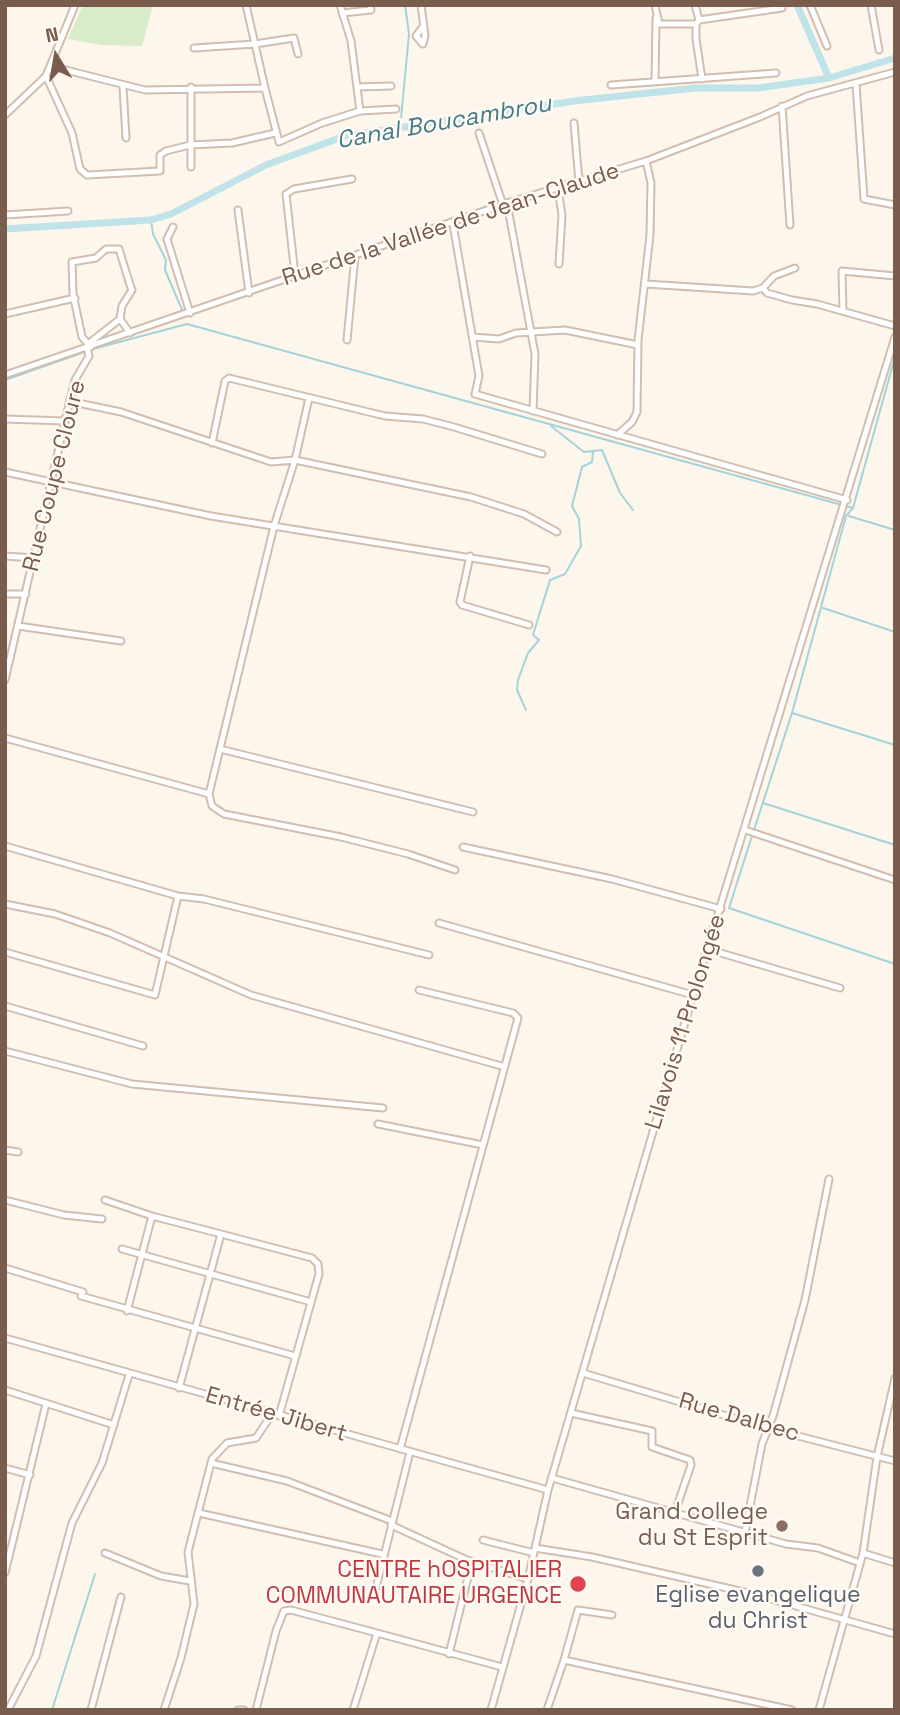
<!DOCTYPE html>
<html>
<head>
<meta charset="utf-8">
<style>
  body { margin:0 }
  #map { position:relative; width:900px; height:1715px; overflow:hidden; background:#fdf6ec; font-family:"Space Grotesk",sans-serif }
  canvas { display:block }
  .frame { position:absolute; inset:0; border:7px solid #7a5c4d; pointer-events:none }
  .north { position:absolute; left:21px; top:21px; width:70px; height:70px; -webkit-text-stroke:5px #fffaf3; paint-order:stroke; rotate:349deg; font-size:19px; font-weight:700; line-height:28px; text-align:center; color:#7a5c4d }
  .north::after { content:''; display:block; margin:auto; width:24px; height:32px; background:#7a5c4d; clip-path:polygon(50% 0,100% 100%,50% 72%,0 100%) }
</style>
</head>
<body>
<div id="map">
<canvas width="900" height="1715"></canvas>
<div class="frame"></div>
<div class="north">N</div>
</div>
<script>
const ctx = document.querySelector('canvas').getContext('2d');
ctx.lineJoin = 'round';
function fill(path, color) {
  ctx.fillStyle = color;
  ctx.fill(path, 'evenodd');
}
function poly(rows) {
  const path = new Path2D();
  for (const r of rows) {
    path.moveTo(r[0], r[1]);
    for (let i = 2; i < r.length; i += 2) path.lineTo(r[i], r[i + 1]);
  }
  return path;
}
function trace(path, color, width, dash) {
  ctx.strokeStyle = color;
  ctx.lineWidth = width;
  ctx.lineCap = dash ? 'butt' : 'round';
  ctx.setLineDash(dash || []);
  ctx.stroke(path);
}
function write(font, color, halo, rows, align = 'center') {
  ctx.font = font + ' "Space Grotesk",sans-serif';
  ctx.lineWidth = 5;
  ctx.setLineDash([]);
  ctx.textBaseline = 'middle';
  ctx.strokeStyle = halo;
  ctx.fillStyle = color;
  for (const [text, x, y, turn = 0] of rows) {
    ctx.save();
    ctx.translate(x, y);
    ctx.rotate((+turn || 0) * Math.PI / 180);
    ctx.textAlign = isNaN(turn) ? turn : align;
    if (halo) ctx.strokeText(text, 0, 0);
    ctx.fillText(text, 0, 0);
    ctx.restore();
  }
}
fill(poly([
  [83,5,153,5,142,46,101,45,68,39]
]), '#d8ecc9');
trace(poly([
  [400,129,409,34,405,5],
  [151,220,153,234,166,260,165,270,183,312],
  [5,380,93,349,187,324,853,508],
  [551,426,584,452,602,450,620,493,633,510],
  [849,516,895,530],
  [823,608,895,632],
  [526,710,517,690,518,680,528,653,539,640,533,635,550,580,565,574,581,546,579,519,572,506,582,467,592,462,593,451],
  [792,713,895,745],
  [763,803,895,845],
  [754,830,792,713,846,516,853,508,895,357],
  [752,836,729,908,895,964],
  [52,1710,95,1574]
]), '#a5d3da', 2);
trace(poly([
  [797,5,829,78],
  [5,229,151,220,171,214,266,165,345,136,574,101,695,88,758,88,829,78,895,58]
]), '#bfe3e8', 7);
const minor = poly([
  [340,5,351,41,360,111],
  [421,5,425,35,423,44,416,36,422,28],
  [655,5,659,24,696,24],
  [695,5,699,20],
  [810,5,827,46],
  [871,5,879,50],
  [342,13,371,10,370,5],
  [194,48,255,44,294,38,298,54],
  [50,66,145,90,265,88,246,5],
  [46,76,72,133,80,169,87,175,160,171,160,155,166,151,190,145,232,143,275,133],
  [702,79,696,39,696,24,699,20,782,8,782,5],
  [655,81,656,18],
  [856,84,864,199,895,205],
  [611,85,776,73],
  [123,87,126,138],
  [191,87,191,167],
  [357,87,391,86],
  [265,88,279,142,322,123,360,111,396,109],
  [782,106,790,225],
  [5,115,46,76,75,5],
  [574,123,579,182],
  [479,133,503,205],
  [558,189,562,215,559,264],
  [507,203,535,354,533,411],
  [238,210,249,293],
  [5,215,68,211],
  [453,224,479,376,475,394,847,500],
  [173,227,167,239,190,313],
  [295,275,286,194,294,189,352,179],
  [646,284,753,291,763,288,774,276,795,268],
  [763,288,767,293,792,300,817,304,895,326],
  [843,311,842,271,895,276],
  [5,314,75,298],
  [473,337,499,339,516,333,565,330,638,345],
  [347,340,355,256],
  [88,344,120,319],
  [91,347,82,337,73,294,72,262,96,258,106,249,119,249,130,285,132,290,122,306,120,319,130,333],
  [5,375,507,203,646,161,760,117,807,96,895,72],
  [71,398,78,403,121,412,271,462,295,460,471,497,524,514,557,532],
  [309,398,295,460,274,526,209,794,212,806,224,814,341,837,408,854,455,870],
  [5,419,65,421],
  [617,435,632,422,637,412,638,340,650,235,651,183,646,161],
  [212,443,225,381,229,378,385,416,423,419,454,427,542,454],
  [5,472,211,516,546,570],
  [5,556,34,558],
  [470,556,460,602,462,605,529,625],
  [5,594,26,594],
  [18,626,121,641],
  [5,680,70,400,75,380,89,356,87,348],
  [5,738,209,794],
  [220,749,473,812],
  [745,830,895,880],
  [5,846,178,896,204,899,429,955],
  [463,847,612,879,721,909],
  [5,904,55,914,110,933,251,995,505,1067],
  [439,923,693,995],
  [707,949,840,988],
  [5,952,155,995,178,896],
  [5,1006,143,1046],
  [5,1051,132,1084,383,1108],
  [378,1124,483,1145],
  [5,1150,18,1152],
  [5,1200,64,1215,102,1219],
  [105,1200,152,1216],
  [122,1249,311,1302],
  [5,1268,83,1292],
  [81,1296,295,1356],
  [127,1311,152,1216,221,1234],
  [5,1338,548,1490],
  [583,1373,767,1428,895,1461],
  [179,1388,221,1234,312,1258,318,1264,319,1274,279,1416],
  [5,1390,114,1425],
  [571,1413,652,1431,652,1447,690,1460,691,1465,675,1512],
  [400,1449,518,1018,513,1013,419,990],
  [211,1463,287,1481,392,1521],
  [5,1468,30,1475],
  [552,1478,786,1544,818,1548,860,1563],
  [199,1513,382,1554],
  [391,1525,467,1560,528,1579],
  [745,1532,762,1444,773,1416,805,1300,829,1179],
  [483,1540,534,1553],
  [535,1548,592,1557,757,1595,895,1634],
  [105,1553,161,1576,190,1581],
  [863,1553,895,1563],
  [5,1573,46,1404],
  [375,1592,410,1452],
  [449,1654,472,1561],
  [564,1660,578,1610,612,1615],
  [8,1710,36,1656,72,1523,102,1463,129,1375],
  [91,1710,121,1597],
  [164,1710,181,1658,194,1604,188,1552,212,1459,227,1443,256,1438,272,1414],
  [238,1710,244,1710],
  [256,1710,276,1631,284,1611,291,1610,377,1633],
  [353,1710,377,1633,502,1667],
  [491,1710,528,1579,548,1490,693,995,895,337],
  [547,1710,564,1660,792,1710],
  [819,1710,863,1553,877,1457,895,1378]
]);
trace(minor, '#d1beb0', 9);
trace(minor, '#fff', 5);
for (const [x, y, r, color] of [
  [782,1526,7,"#8d6e63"],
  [758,1571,7,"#6b7280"],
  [578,1584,9,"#e0444e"]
]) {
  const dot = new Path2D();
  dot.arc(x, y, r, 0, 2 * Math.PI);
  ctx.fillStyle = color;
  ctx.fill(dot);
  trace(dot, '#fffaf3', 2.5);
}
write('23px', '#7a5c4d', '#fffaf3', [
  ["Rue de la Vallée de Jean-Claude",451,225,-18],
  ["Rue Coupe Cloure",55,476,-76],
  ["Lilavois 11 Prolongée",686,1022,-73],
  ["Entrée Jibert",276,1415,16],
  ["Rue Dalbec",739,1418,16]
]);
write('23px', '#785e54', '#fffaf3', [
  ["Grand college",768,1513],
  ["du St Esprit",768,1539]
], 'right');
write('23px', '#be3a42', '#fffaf3', [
  ["CENTRE hOSPITALIER",562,1571],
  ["COMMUNAUTAIRE URGENCE",562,1597]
], 'right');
write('23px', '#5b616d', '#fffaf3', [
  ["Eglise evangelique",758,1596],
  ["du Christ",758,1622]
]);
write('italic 24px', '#437c86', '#fffaf3', [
  ["Canal Boucambrou",444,123,-10]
]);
</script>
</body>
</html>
